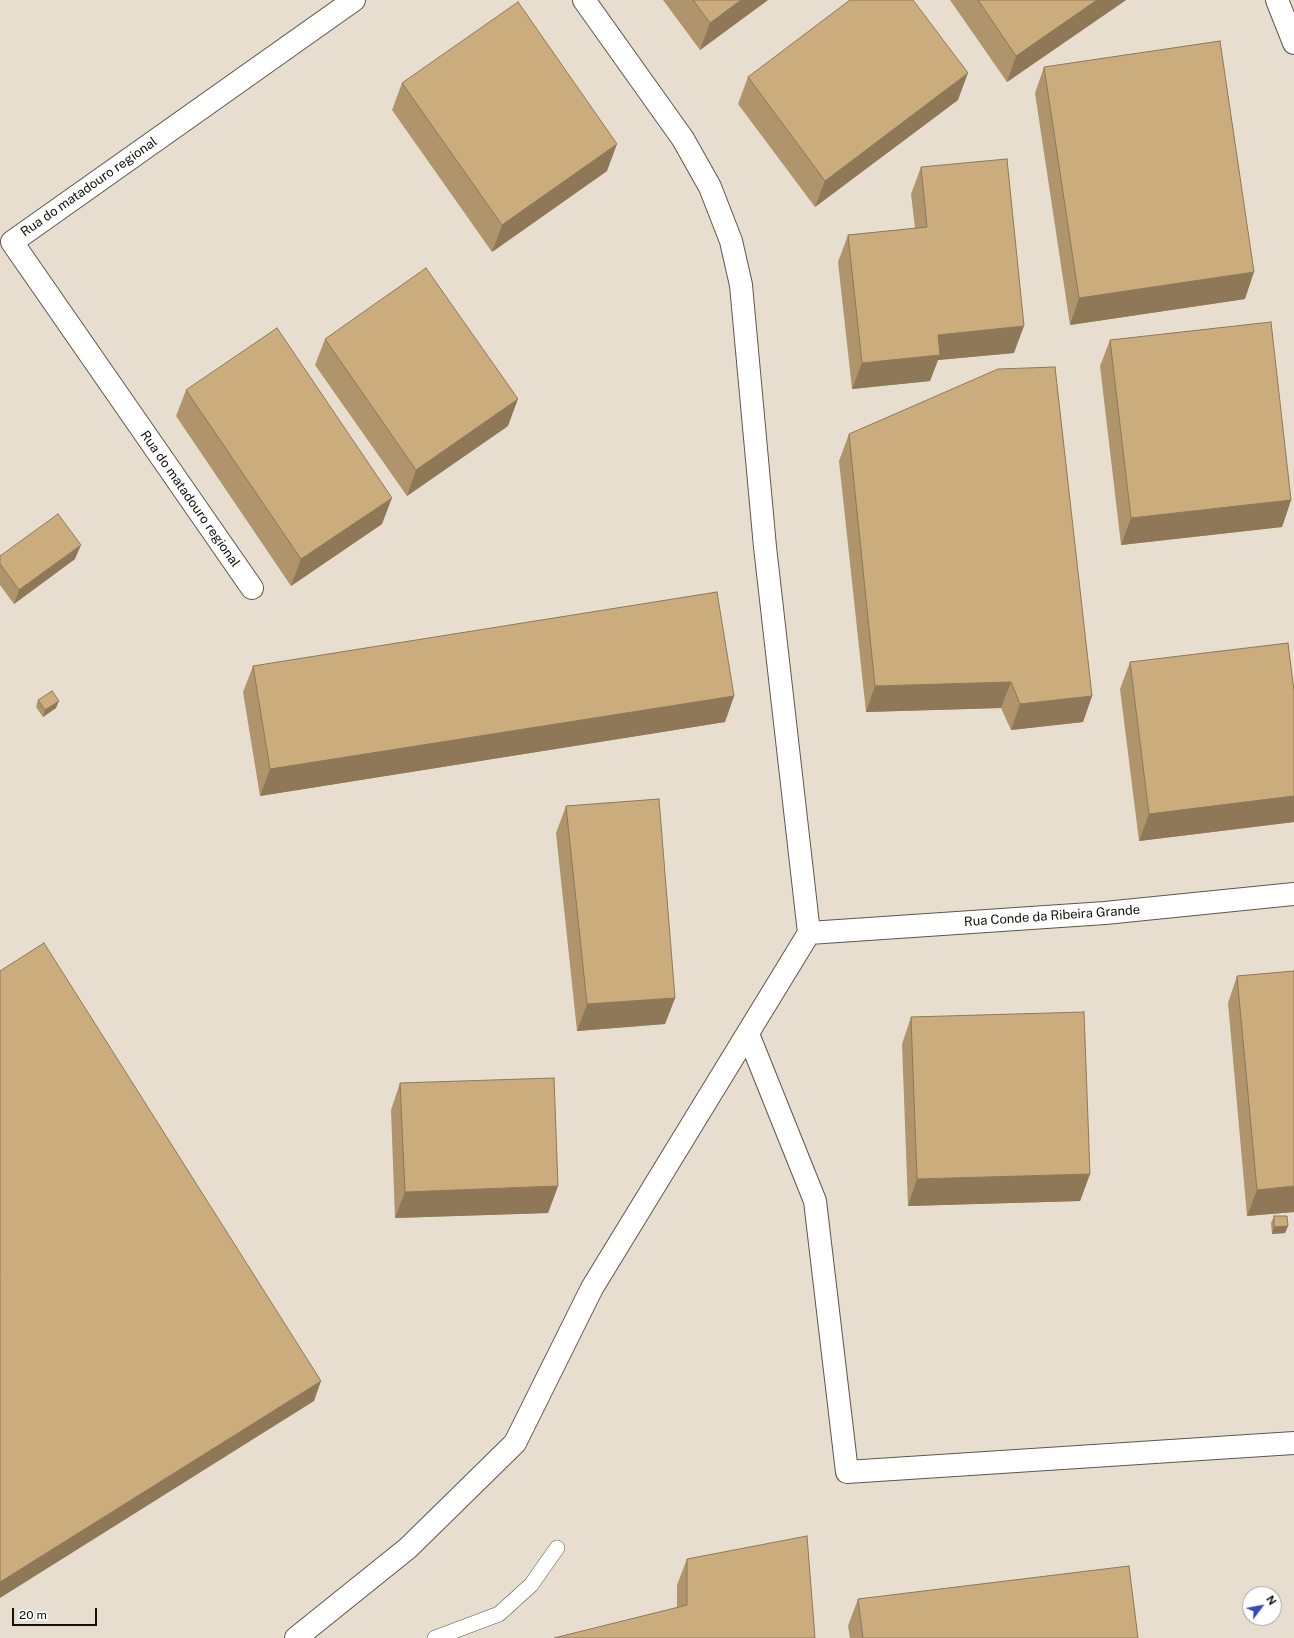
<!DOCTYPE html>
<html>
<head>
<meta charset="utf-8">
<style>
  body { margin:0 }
  #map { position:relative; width:1294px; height:1638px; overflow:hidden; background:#e8ded0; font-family:"Public Sans",sans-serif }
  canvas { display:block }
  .north { position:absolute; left:1242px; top:1586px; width:40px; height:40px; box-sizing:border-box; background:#fff; border:1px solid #a1a09e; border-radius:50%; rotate:58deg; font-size:11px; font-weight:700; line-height:16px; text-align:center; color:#14110c }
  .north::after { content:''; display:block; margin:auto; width:14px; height:18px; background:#334bbc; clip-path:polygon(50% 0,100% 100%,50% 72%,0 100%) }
  .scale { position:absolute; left:12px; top:1608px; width:85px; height:18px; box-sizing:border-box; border:2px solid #14110c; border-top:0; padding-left:5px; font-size:12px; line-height:14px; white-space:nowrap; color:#14110c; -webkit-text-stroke:3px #fff; paint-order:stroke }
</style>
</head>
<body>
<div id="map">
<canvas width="1294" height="1638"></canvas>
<div class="north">N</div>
<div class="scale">20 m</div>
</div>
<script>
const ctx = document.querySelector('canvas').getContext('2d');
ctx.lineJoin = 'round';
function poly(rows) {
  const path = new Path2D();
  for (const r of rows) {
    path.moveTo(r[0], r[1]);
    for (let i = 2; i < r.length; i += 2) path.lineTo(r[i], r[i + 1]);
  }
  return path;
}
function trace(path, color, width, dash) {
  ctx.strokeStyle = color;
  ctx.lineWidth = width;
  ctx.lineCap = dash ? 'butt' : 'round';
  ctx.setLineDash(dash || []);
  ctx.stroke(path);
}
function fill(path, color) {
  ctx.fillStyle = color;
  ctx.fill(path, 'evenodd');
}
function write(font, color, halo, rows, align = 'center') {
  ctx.font = font + ' "Public Sans",sans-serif';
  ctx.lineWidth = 3.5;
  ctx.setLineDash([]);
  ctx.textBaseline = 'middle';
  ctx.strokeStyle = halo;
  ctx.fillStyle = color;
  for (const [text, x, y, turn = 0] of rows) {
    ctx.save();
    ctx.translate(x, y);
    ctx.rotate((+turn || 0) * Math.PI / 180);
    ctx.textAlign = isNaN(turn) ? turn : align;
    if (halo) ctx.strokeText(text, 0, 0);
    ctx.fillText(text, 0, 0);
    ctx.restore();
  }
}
const lane = poly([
  [435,1638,499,1614,531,1585,557,1548]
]);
const street = poly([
  [1277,0,1294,43],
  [252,588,12,242,354,0],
  [809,933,1105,913,1294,894],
  [748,1034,815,1201,847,1472,1294,1443],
  [296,1638,408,1548,515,1443,592,1288,809,933,765,547,741,285,731,241,710,187,683,139,584,0]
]);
trace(lane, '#5f564a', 16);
trace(street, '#5f564a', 24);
trace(lane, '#fff', 15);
trace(street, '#fff', 22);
fill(poly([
  [663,0,768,0,700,50],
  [950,0,1126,0,1007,82],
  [1044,67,1245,299,1070,325,1035,93],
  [748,77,958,100,815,207,738,104],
  [402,83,607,171,492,252,392,110],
  [921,167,1014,353,938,360,930,381,852,389,838,262,848,235,915,228,911,194],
  [325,339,508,426,407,496,315,365],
  [1110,340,1291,500,1282,527,1121,545,1100,366],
  [186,390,382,524,291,586,176,416],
  [849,434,1092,696,1083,722,1011,730,1001,708,866,712,839,461],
  [0,556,75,559,14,604,0,585],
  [1130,662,1294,691,1294,822,1139,841,1120,689],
  [253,666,734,696,725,722,260,796,243,692],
  [38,700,56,708,43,717,36,707],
  [566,806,675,998,665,1024,577,1031,556,833],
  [1237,976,1294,1212,1247,1216,1228,1003],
  [911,1017,1090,1174,1080,1201,908,1206,902,1044],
  [400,1083,558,1186,548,1213,395,1218,391,1110],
  [1274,1216,1288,1226,1285,1233,1272,1234,1271,1223],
  [687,1559,815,1638,677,1607,677,1585],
  [858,1599,1138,1638,850,1638,848,1626]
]), '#af946c');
fill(poly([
  [741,0,768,0,700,50,710,23],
  [1097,0,1126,0,1007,82,1016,56],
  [968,73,958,100,815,207,825,181],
  [617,144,607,171,492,252,502,225],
  [1254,272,1245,299,1070,325,1079,298],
  [1024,326,1014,353,938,360,930,381,852,389,862,363,938,335],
  [518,399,508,426,407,496,416,470],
  [392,498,382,524,291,586,301,559],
  [1291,500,1282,527,1121,545,1131,518],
  [81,545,75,559,14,604,19,590],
  [1011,682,1001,708,866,712,875,686],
  [734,696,725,722,260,796,270,769],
  [1092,696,1083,722,1011,730,1020,704],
  [59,701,56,708,43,717,45,710],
  [1294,796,1294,822,1139,841,1149,814],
  [675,998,665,1024,577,1031,587,1004],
  [1090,1174,1080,1201,908,1206,917,1179],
  [558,1186,548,1213,395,1218,405,1192],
  [1294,1186,1294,1212,1247,1216,1257,1190],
  [1288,1226,1285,1233,1272,1234,1274,1227],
  [321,1381,314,1401,0,1598,0,1582]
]), '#8e7858');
const building = poly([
  [693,0,741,0,710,23,693,0],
  [850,0,913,0,968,73,825,181,748,77,850,0],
  [978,0,1097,0,1016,56,978,0],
  [518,2,617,144,502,225,402,83,518,2],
  [1220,41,1254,272,1079,298,1044,67,1220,41],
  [1007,159,1024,326,938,335,940,355,862,363,848,235,927,227,921,167,1007,159],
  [426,268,518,399,416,470,325,339,426,268],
  [1271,322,1291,500,1131,518,1110,340,1271,322],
  [277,328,392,498,301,559,186,390,277,328],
  [1055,367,1092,696,1020,704,1011,682,875,686,849,434,998,369,1055,367],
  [58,514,81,545,19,590,0,564,0,556,58,514],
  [717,592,734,696,270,769,253,666,717,592],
  [1288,643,1294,691,1294,796,1149,814,1130,662,1288,643],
  [52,691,59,701,45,710,38,700,52,691],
  [659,799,675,998,587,1004,566,806,659,799],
  [44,943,321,1381,0,1582,0,971,44,943],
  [1294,971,1294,1186,1257,1190,1237,976,1294,971],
  [1084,1012,1090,1174,917,1179,911,1017,1084,1012],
  [554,1078,558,1186,405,1192,400,1083,554,1078],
  [1274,1216,1287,1216,1288,1226,1274,1227,1274,1216],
  [807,1536,815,1638,554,1638,687,1605,687,1559,807,1536],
  [1129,1566,1138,1638,863,1638,858,1599,1129,1566]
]);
fill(building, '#cbac7d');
trace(building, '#8e7858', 1);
write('13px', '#14110c', '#fff', [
  ["Rua do matadouro regional",89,187,-35],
  ["Rua do matadouro regional",190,499,55],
  ["Rua Conde da Ribeira Grande",1052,916,-4]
]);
</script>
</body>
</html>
